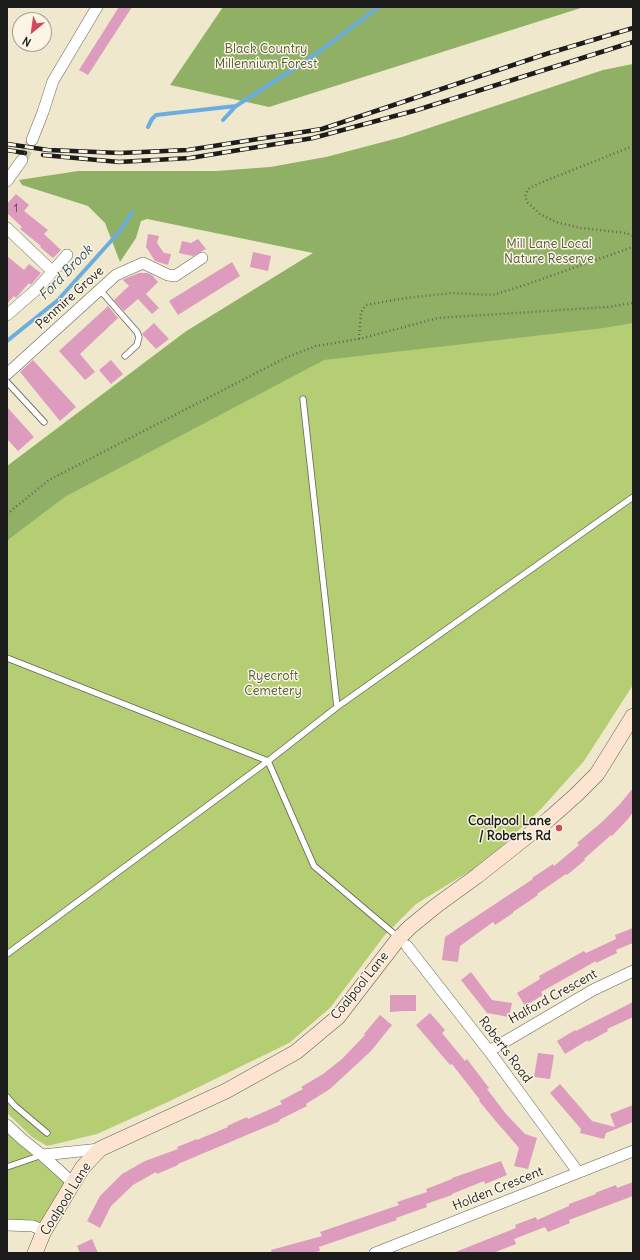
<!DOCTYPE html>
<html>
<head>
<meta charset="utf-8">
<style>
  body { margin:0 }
  #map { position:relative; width:640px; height:1260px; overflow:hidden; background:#efe8cc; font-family:Delius,sans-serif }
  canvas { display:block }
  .frame { position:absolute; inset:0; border:8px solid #1c1c1c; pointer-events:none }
  .north { position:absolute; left:12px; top:12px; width:40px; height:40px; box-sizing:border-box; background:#fcf5e5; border:1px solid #a29e95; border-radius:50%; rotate:209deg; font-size:11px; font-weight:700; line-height:16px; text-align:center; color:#1c1c1c }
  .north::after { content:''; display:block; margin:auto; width:14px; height:18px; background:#d1495b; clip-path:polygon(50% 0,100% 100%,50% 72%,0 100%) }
</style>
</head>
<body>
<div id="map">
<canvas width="640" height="1260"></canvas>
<div class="frame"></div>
<div class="north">N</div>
</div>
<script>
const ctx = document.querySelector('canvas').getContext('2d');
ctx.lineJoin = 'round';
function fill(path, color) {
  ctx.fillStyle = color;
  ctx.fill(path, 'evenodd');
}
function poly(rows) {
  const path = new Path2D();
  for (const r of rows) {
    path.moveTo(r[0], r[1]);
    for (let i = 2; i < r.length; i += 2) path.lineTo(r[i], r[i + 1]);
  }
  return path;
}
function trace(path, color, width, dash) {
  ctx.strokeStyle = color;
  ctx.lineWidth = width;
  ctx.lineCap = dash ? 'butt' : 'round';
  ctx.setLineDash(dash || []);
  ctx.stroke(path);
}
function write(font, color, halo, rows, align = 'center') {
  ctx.font = font + ' Delius,sans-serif';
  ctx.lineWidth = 3;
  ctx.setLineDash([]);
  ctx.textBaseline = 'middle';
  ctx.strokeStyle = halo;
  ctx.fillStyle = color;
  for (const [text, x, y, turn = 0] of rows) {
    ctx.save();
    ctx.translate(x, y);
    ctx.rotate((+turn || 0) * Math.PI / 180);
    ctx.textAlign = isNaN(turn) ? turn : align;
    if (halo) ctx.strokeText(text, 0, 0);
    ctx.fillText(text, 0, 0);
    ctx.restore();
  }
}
fill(poly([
  [633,132,633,685,584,761,541,809,502,846,475,868,416,904,384,936,330,1008,289,1043,170,1101,97,1134,47,1146,32,1137,7,1113,7,541,65,497,264,391,185,332,314,253],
  [7,1133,67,1185,44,1225,7,1221]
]), '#b5ce73');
fill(poly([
  [223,7,584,7,269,107,170,85],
  [633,64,633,323,604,328,324,360,65,497,7,541,7,466,185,332,313,253,147,219,141,221,136,238,120,262,105,223,88,206,22,185,19,180,78,171,216,171,270,167,326,157,402,137,603,70]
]), '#90b165');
trace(poly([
  [223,120,236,106,309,59,379,7],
  [148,127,152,119,156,115,236,106],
  [7,341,58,300,120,231,132,212]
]), '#6cade0', 4);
fill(poly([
  [119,7,132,7,88,75,79,70],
  [16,194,29,205,24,211,48,230,44,234,61,250,53,258,40,247,41,246,20,229,22,227,7,213,7,204],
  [148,234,159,236,157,243,164,253,171,254,168,265,155,261,146,247],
  [198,239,206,249,193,256,179,253,182,241,191,243],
  [253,252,271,256,268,271,250,267],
  [7,256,24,270,29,264,41,273,31,285,29,283,16,298,14,296,7,304],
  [232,262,240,276,178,315,169,301],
  [139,273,148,273,152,275,158,282,146,294,159,308,152,314,138,299,124,311,114,300,129,286,123,280,124,279],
  [108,306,118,318,80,354,95,372,85,380,59,351],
  [154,323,169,339,156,349,142,334],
  [33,360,76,407,60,421,20,372],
  [111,360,123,374,111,384,99,370],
  [7,407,34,437,18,451,7,439],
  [633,788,633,812,628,819,612,836,611,835,584,859,585,860,567,875,566,874,537,894,538,895,513,912,513,913,495,925,493,922,460,946,458,962,442,960,445,937,533,879,532,878,553,864,554,866,579,845,577,843,602,822,620,804],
  [633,928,633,943,616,950,617,953,596,963,596,961,541,992,543,995,525,1006,517,993,540,979,539,976,584,951,586,953,616,939,615,935],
  [471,972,492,1000,512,1003,509,1017,487,1013,461,980],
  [390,995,416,995,416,1011,403,1011,390,1012],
  [633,1002,633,1017,607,1029,608,1031,588,1042,588,1040,565,1054,557,1041,575,1030,576,1031],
  [430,1013,445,1030,442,1033,465,1061,467,1059,489,1088,487,1089,506,1114,525,1134,537,1138,528,1169,514,1166,519,1148,494,1119,479,1101,480,1100,452,1064,450,1065,416,1025],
  [380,1015,392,1025,371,1051,330,1089,306,1104,307,1106,279,1120,280,1121,178,1164,178,1165,157,1174,156,1172,133,1185,111,1206,100,1228,87,1221,100,1196,122,1174,145,1161,178,1149,177,1147,197,1139,197,1140,228,1127,227,1126,247,1117,248,1119,282,1104,280,1101,303,1089,301,1087,323,1074,342,1059,365,1035,364,1034],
  [538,1053,554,1055,550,1079,534,1077],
  [560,1084,592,1121,615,1127,610,1114,633,1105,633,1122,606,1133,604,1139,580,1133,581,1129,550,1093],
  [501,1161,507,1175,485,1184,484,1181,452,1194,452,1195,426,1204,427,1207,396,1218,397,1220,319,1247,320,1251,312,1253,272,1253,271,1250,322,1236,320,1232,399,1205,397,1202,427,1192,426,1189,452,1179,452,1178],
  [633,1182,633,1196,569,1220,570,1223,548,1232,545,1227,514,1239,516,1244,493,1253,453,1253,516,1228,515,1225,536,1217,537,1220,569,1206,569,1204,596,1194,595,1193,616,1185,617,1188],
  [92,1239,98,1253,80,1253,77,1246]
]), '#dd9cbd');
trace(poly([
  [22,160,32,140]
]), '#cfc9b2', 11, [11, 5.5]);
const lane = poly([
  [100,290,137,332,139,337,137,345,125,356],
  [7,382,44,422],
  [303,399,337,707],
  [7,658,268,761,314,866,399,938],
  [7,954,268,761,337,707,633,497],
  [7,1097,15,1106,47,1133],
  [7,1167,42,1155]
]);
const street = poly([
  [32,140,43,112,53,81,97,7],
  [7,181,22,160],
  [7,228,52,271],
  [7,315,38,288,67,255],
  [7,374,116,275,143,263,168,275,175,276,202,258],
  [407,946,489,1051,578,1172],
  [489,1051,593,990,633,971],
  [7,1125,22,1139,42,1155,73,1183],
  [42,1155,100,1149],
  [7,1225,33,1226,44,1231],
  [375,1253,633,1151]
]);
const secondary = poly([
  [35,1253,44,1231,73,1183,83,1167,100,1149,226,1091,296,1052,338,1017,399,938,410,927,437,905,477,876,549,819,576,795,597,774,633,716]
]);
trace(lane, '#66635a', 7);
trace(street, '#66635a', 12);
trace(secondary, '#66635a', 16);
trace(poly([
  [633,146,540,183,528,189,525,196,528,203,540,214,556,222,581,228,626,233,633,236],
  [359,339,361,312,366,305,405,298,453,293,493,295,519,287,633,247],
  [7,514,49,480,285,358,316,346,359,339,438,318,608,307,633,303]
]), '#66635a', 2.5, [1, 3]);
trace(lane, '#fff', 5.5);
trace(street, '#fff', 11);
trace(secondary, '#fde4d0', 15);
const rail = poly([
  [7,144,48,150,120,153,188,150,322,129,546,54,633,28],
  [7,150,25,153],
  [43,155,119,162,190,158,313,138,417,110,633,42]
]);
trace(rail, '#1c1c1c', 4.5);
trace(rail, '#fcf5e5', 3, [9]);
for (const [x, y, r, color] of [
  [559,828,4,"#d1495b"]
]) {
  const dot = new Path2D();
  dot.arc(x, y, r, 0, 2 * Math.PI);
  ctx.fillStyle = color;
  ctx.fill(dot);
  trace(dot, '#fcf5e5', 1.5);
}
write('11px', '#4c3c44', null, [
  ["1",16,209]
]);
write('13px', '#525a3a', '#fcf5e5', [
  ["Black Country",266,49],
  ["Millennium Forest",266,64],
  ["Mill Lane Local",549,244],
  ["Nature Reserve",549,259],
  ["Ryecroft",273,676],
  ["Cemetery",273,691]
]);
write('13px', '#1c1c1c', '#fcf5e5', [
  ["Penmire Grove",70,298,-42],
  ["Coalpool Lane",360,986,-51],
  ["Halford Crescent",553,997,-29],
  ["Roberts Road",505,1050,53],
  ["Holden Crescent",498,1189,-22],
  ["Coalpool Lane",66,1199,-58]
]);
write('bold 13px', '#1c1c1c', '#fcf5e5', [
  ["Coalpool Lane",551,821],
  ["/ Roberts Rd",551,836]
], 'right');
write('italic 14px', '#3c566a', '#fcf5e5', [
  ["Ford Brook",66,273,-46]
]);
</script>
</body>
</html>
